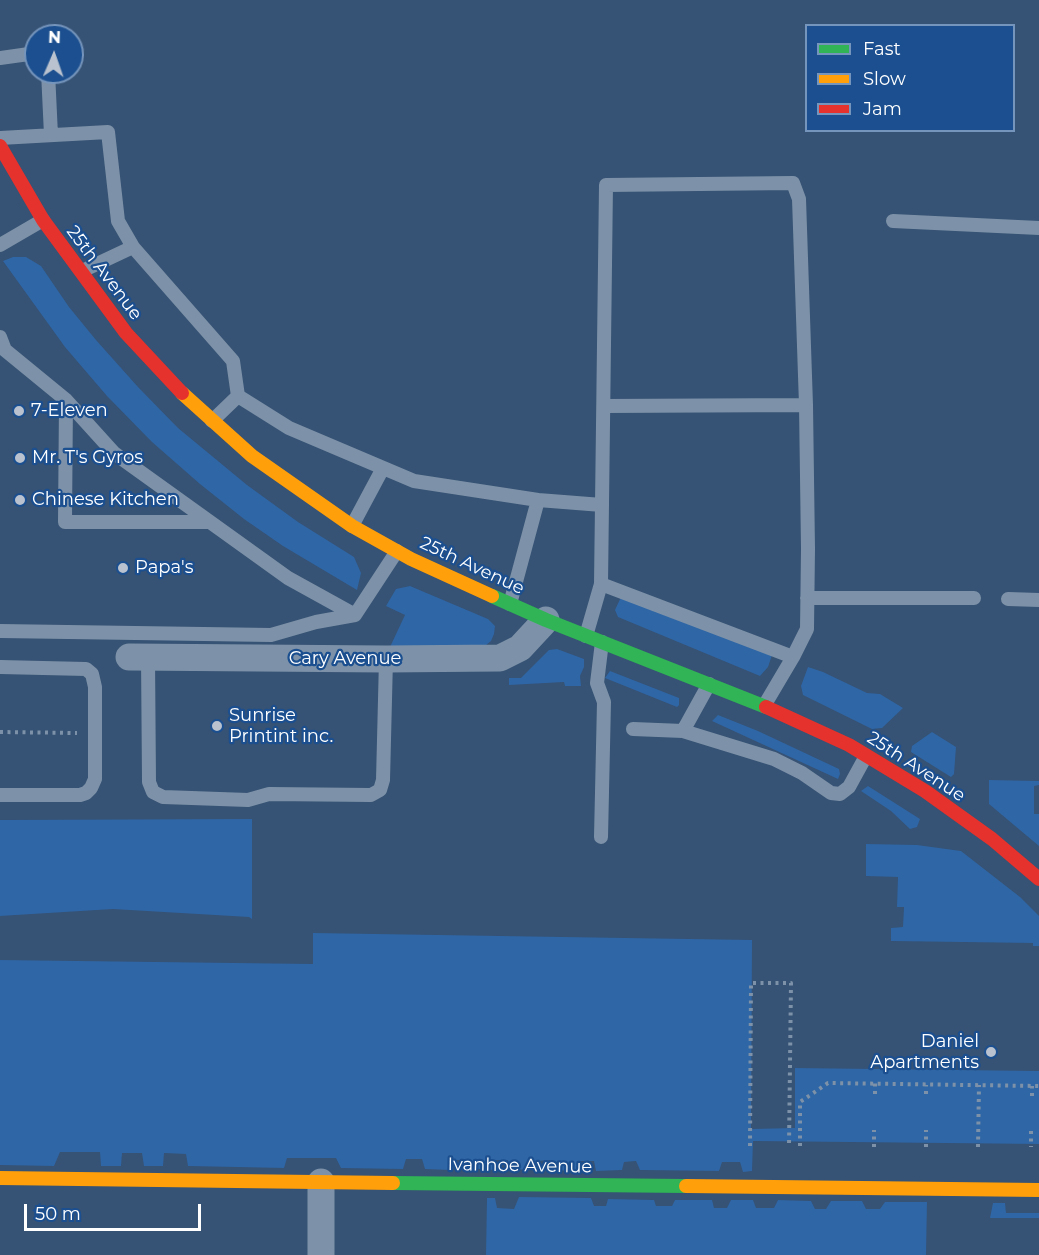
<!DOCTYPE html>
<html>
<head>
<meta charset="utf-8">
<style>
  body { margin:0 }
  #map { position:relative; width:1039px; height:1255px; overflow:hidden; background:#365274; font-family:Montserrat,sans-serif }
  canvas { display:block }
  .legend { position:absolute; left:805px; top:24px; width:210px; height:108px; box-sizing:border-box; background:#1b4f8f; border:2px solid #7695bc; margin:0; padding:8px 10px; list-style:none; font-size:18px; color:#fff }
  .legend li { display:flex; align-items:center; gap:12px; height:30px }
  .legend b { width:30px; border:2px solid #7695bc }
  .north { position:absolute; left:24px; top:24px; width:60px; height:60px; box-sizing:border-box; background:#1b4f8f; border:2px solid #7695bc; border-radius:50%; rotate:2deg; font-size:16px; font-weight:700; line-height:24px; text-align:center; color:#fff }
  .north::after { content:''; display:block; margin:auto; width:21px; height:27px; background:#b9c2ce; clip-path:polygon(50% 0,100% 100%,50% 72%,0 100%) }
  .scale { position:absolute; left:24px; top:1204px; width:177px; height:27px; box-sizing:border-box; border:3px solid #fff; border-top:0; padding-left:8px; font-size:18px; line-height:21px; white-space:nowrap; color:#fff; -webkit-text-stroke:4px #1b4f8f; paint-order:stroke }
</style>
</head>
<body>
<div id="map">
<canvas width="1039" height="1255"></canvas>
<ul class="legend">
<li><b style="height:8px;background:#30b455"></b>Fast</li>
<li><b style="height:8px;background:#ff9f0a"></b>Slow</li>
<li><b style="height:8px;background:#e5322d"></b>Jam</li>
</ul>
<div class="north">N</div>
<div class="scale">50 m</div>
</div>
<script>
const ctx = document.querySelector('canvas').getContext('2d');
ctx.lineJoin = 'round';
function fill(path, color) {
  ctx.fillStyle = color;
  ctx.fill(path, 'evenodd');
}
function poly(rows) {
  const path = new Path2D();
  for (const r of rows) {
    path.moveTo(r[0], r[1]);
    for (let i = 2; i < r.length; i += 2) path.lineTo(r[i], r[i + 1]);
  }
  return path;
}
function trace(path, color, width, dash) {
  ctx.strokeStyle = color;
  ctx.lineWidth = width;
  ctx.lineCap = dash ? 'butt' : 'round';
  ctx.setLineDash(dash || []);
  ctx.stroke(path);
}
function write(font, color, halo, rows, align = 'center') {
  ctx.font = font + ' Montserrat,sans-serif';
  ctx.lineWidth = 4.5;
  ctx.setLineDash([]);
  ctx.textBaseline = 'middle';
  ctx.strokeStyle = halo;
  ctx.fillStyle = color;
  for (const [text, x, y, turn = 0] of rows) {
    ctx.save();
    ctx.translate(x, y);
    ctx.rotate((+turn || 0) * Math.PI / 180);
    ctx.textAlign = isNaN(turn) ? turn : align;
    if (halo) ctx.strokeText(text, 0, 0);
    ctx.fillText(text, 0, 0);
    ctx.restore();
  }
}
fill(poly([
  [13,257,26,257,41,266,69,307,96,340,138,387,178,428,247,485,298,522,354,557,361,573,357,590,283,546,244,519,200,484,152,442,107,396,65,347,3,261],
  [410,586,488,619,495,626,494,634,491,641,485,646,390,647,405,615,386,606,396,589],
  [621,597,772,655,768,667,760,676,618,617,615,610],
  [557,649,584,659,584,667,580,676,581,686,565,686,564,682,509,685,509,678,521,678,549,650],
  [808,667,823,672,867,693,880,694,903,708,882,728,872,729,803,695,801,686],
  [610,671,679,698,679,705,677,707,605,678],
  [718,715,758,731,839,769,840,774,838,779,712,721],
  [932,732,956,747,954,774,951,777,911,752,912,746],
  [989,780,1039,781,1039,785,1034,786,1034,814,1039,814,1039,846,989,804],
  [868,786,920,819,917,827,910,829,891,811,861,791],
  [252,819,252,919,249,917,113,909,0,916,0,820],
  [866,844,917,845,961,851,1020,897,1039,916,1039,946,1033,946,1033,943,891,941,891,928,903,927,904,907,897,907,898,877,866,876],
  [313,933,752,940,751,1129,795,1128,795,1068,1039,1071,1039,1144,753,1141,752,1171,743,1172,740,1162,722,1162,719,1171,640,1170,636,1161,624,1162,622,1170,596,1171,594,1161,581,1161,579,1171,552,1170,550,1160,538,1161,537,1169,509,1170,508,1160,495,1160,493,1170,466,1168,466,1160,450,1160,450,1170,425,1169,422,1159,406,1159,403,1169,341,1168,336,1158,287,1158,284,1168,188,1166,186,1154,164,1153,163,1166,144,1166,142,1153,122,1153,121,1166,101,1166,100,1152,60,1152,54,1166,0,1165,0,960,313,964],
  [519,1197,591,1198,594,1206,606,1206,608,1199,654,1200,656,1206,672,1206,675,1200,712,1200,714,1208,727,1208,731,1200,753,1200,756,1208,774,1208,778,1200,811,1201,815,1209,826,1209,831,1201,862,1201,866,1209,880,1209,885,1202,927,1202,926,1255,486,1255,487,1198,495,1198,497,1208,514,1209],
  [993,1203,1005,1203,1006,1213,1039,1213,1039,1218,990,1218]
]), '#2f66a5');
trace(poly([
  [0,732,77,733],
  [875,1094,875,1083],
  [926,1094,926,1085],
  [1032,1096,1032,1086],
  [1031,1131,1031,1147],
  [750,1146,751,983,791,983,789,1146],
  [800,1146,800,1102,828,1083,1039,1086],
  [874,1147,874,1130],
  [926,1147,926,1130],
  [978,1147,979,1085]
]), '#7d92a8', 4, [3, 4.5]);
trace(poly([
  [0,58,36,53],
  [48,72,51,135],
  [0,138,108,132,118,221,133,247],
  [893,221,1039,228],
  [0,245,43,220],
  [82,271,133,247,233,361,238,396],
  [0,337,5,350,66,400,114,453,288,578,355,615,397,551],
  [66,400,65,522,209,522],
  [604,406,806,405,808,549,807,629,793,657,764,706],
  [212,421,238,396,289,428,414,481,538,500],
  [352,526,383,468],
  [601,584,793,657],
  [807,598,974,598],
  [1008,599,1039,600],
  [510,604,538,500,602,505],
  [0,631,271,635,316,622,355,615],
  [586,636,601,584,606,185,793,183,799,199,806,405],
  [148,657,149,782,153,792,163,797,248,800,269,794,371,795,380,790,383,780,386,659],
  [0,667,86,669,92,674,95,687,95,779,91,788,86,793,80,795,0,795],
  [709,684,683,731,774,759,802,773,831,793,840,794,849,787,866,756],
  [633,729,683,731],
  [601,837,604,702,597,683,602,642]
]), '#7d92a8', 14);
trace(poly([
  [129,657,386,659,500,658,520,648,546,620],
  [321,1255,321,1182]
]), '#7d92a8', 27);
trace(poly([
  [492,596,546,620,766,707],
  [393,1183,686,1186]
]), '#30b455', 14);
trace(poly([
  [182,393,252,456,352,526,411,559,492,596],
  [0,1178,393,1183],
  [686,1186,1039,1190]
]), '#ff9f0a', 14);
trace(poly([
  [0,146,43,220,126,333,182,393],
  [766,707,849,745,925,791,992,839,1039,879]
]), '#e5322d', 14);
for (const [x, y, r, color] of [
  [19,411,6,"#b9c2ce"],
  [20,458,6,"#b9c2ce"],
  [20,500,6,"#b9c2ce"],
  [123,568,6,"#b9c2ce"],
  [217,726,6,"#b9c2ce"],
  [991,1052,6,"#b9c2ce"]
]) {
  const dot = new Path2D();
  dot.arc(x, y, r, 0, 2 * Math.PI);
  ctx.fillStyle = color;
  ctx.fill(dot);
  trace(dot, '#1b4f8f', 2);
}
write('18px', '#fff', '#1b4f8f', [
  ["25th Avenue",104,273,53],
  ["25th Avenue",472,566,25],
  ["Cary Avenue",345,659],
  ["25th Avenue",916,767,33],
  ["Ivanhoe Avenue",520,1166,1]
]);
write('18px', '#fff', '#1b4f8f', [
  ["7-Eleven",31,411],
  ["Mr. T's Gyros",32,458],
  ["Chinese Kitchen",32,500],
  ["Papa's",135,568],
  ["Sunrise",229,716],
  ["Printint inc.",229,737],
  ["Daniel",979,1042,"right"],
  ["Apartments",979,1063,"right"]
], 'left');
</script>
</body>
</html>
